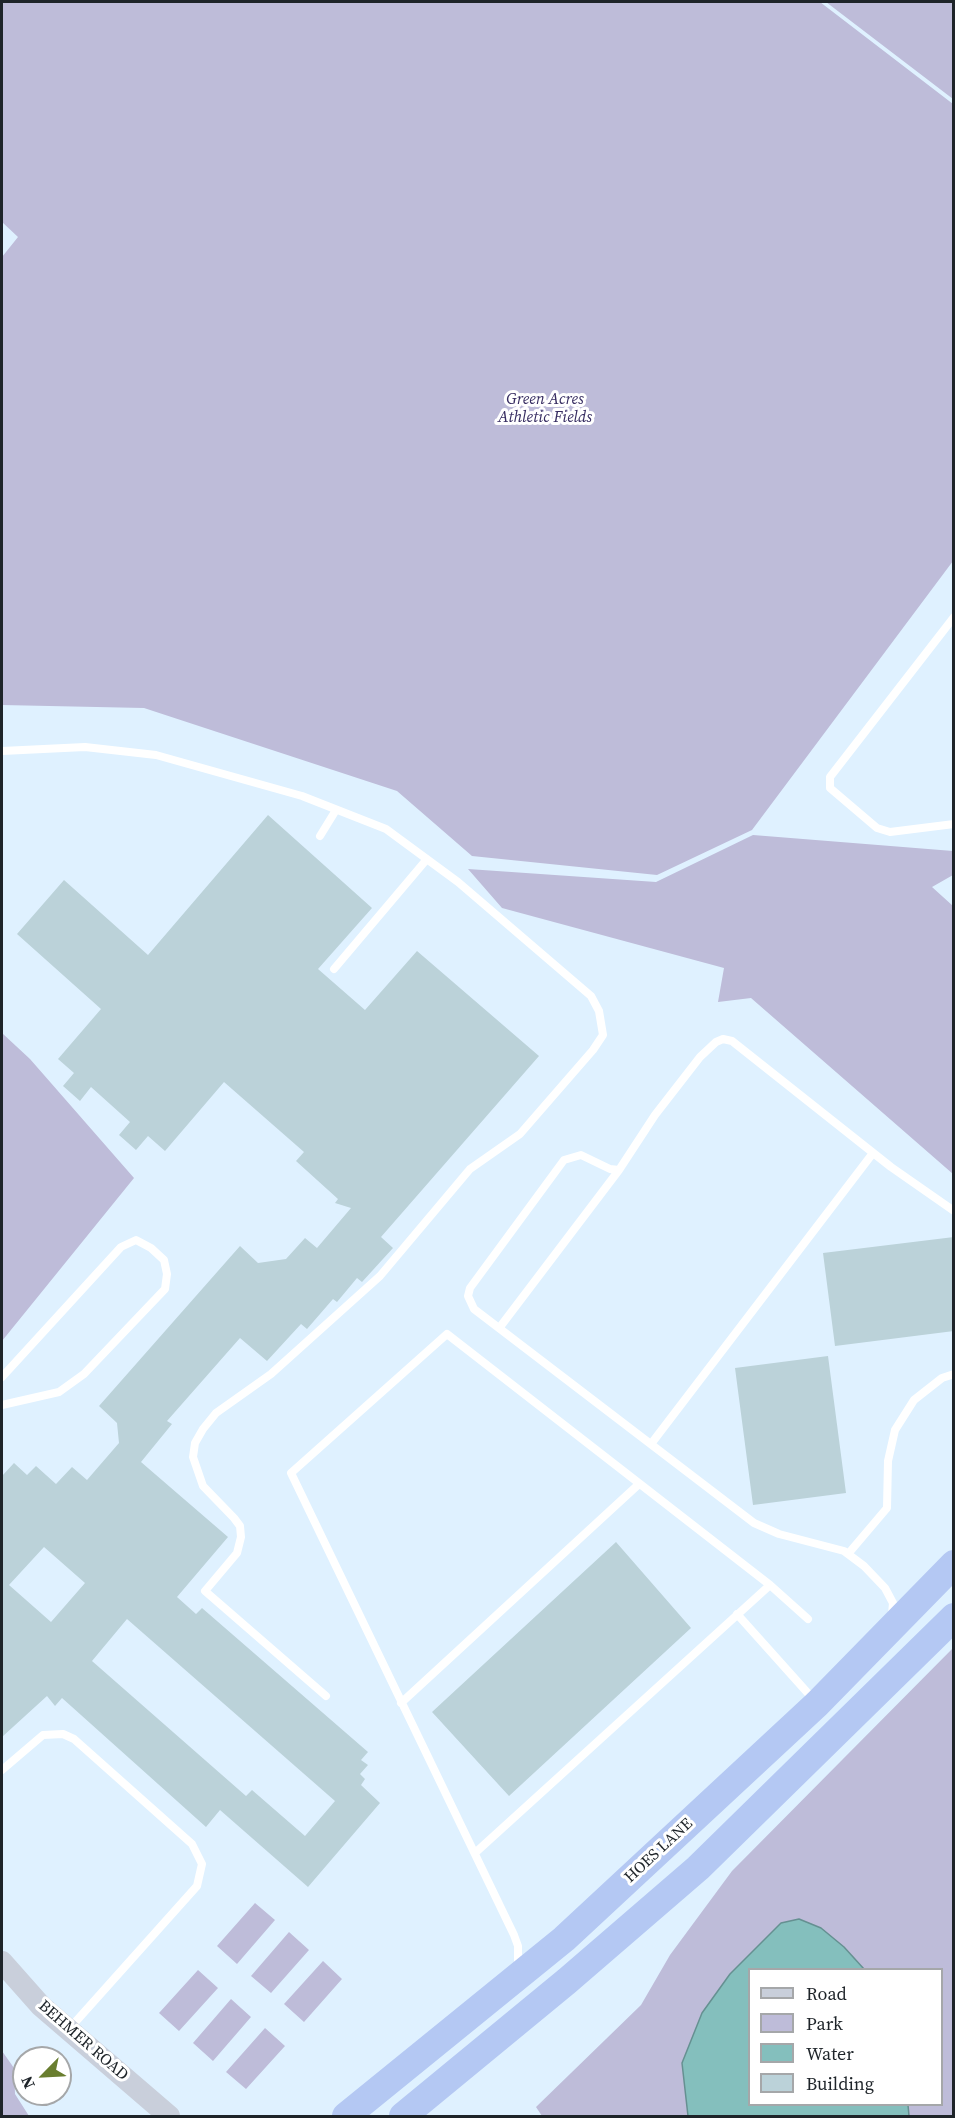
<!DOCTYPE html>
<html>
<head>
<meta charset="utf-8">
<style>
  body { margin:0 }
  #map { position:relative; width:955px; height:2118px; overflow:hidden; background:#dff1ff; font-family:"Source Serif 4",serif }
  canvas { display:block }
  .frame { position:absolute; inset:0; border:3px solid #1e2429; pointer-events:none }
  .legend { position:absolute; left:748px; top:1968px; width:195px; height:138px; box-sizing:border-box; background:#fff; border:2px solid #a5a7a9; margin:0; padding:8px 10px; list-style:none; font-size:18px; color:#1e2429 }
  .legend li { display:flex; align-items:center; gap:12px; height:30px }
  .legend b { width:30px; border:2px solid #a5a7a9 }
  .north { position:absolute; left:12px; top:2046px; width:60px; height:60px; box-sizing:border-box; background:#fff; border:2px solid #a5a7a9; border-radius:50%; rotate:246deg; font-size:16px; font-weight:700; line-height:24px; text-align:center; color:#1e2429 }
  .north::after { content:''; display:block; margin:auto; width:21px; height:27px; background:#697e2f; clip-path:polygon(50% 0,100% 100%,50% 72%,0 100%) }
</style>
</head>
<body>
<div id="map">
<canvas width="955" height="2118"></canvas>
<div class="frame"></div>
<ul class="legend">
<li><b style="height:8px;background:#c9cfdb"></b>Road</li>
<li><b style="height:16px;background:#bebcd9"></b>Park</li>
<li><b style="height:16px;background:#84bfbd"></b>Water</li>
<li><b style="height:16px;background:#bbd2d9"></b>Building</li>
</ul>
<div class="north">N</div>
</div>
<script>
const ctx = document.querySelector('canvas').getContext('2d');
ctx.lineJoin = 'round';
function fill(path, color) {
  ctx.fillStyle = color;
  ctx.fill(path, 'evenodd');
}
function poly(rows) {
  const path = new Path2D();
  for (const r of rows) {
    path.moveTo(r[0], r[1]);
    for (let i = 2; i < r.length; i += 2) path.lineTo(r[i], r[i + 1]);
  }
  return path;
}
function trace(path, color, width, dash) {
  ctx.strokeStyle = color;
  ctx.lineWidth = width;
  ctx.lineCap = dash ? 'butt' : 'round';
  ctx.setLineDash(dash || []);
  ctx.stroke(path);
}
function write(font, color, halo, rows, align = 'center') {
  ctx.font = font + ' "Source Serif 4",serif';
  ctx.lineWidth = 6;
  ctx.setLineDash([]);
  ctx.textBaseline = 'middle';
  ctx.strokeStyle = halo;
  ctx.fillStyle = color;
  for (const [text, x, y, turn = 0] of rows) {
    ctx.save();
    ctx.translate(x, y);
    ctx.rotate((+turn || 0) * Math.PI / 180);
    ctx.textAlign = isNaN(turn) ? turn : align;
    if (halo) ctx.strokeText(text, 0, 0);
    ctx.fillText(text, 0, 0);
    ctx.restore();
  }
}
fill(poly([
  [2,2,820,2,953,104,953,561,752,830,657,875,472,856,397,791,144,708,2,705,2,257,18,237,2,222],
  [826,2,953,2,953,100,953,99],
  [753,835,953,851,953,875,932,887,953,906,953,1174,751,998,718,1002,724,968,502,908,468,869,656,882],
  [2,1033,30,1059,134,1178,2,1341],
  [953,1648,953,2116,909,2116,908,2105,942,2104,942,1970,864,1969,844,1947,799,1919,781,1924,731,1974,702,2013,682,2063,688,2116,542,2116,536,2107,641,2005,670,1955,732,1871],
  [255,1903,275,1920,237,1964,217,1946],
  [289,1932,309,1950,271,1993,251,1976],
  [323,1961,342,1979,304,2022,284,2004],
  [198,1970,218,1988,179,2031,159,2013],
  [231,1999,251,2017,213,2061,193,2043],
  [265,2028,285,2046,246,2089,226,2072],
  [2,2051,14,2068,15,2094,29,2116,94,2116,2,2116]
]), '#bebcd9');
const water = poly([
  [799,1919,821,1928,844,1947,864,1969,750,1970,750,2104,908,2105,909,2116,688,2116,682,2063,702,2013,730,1974,781,1923,799,1919]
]);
fill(water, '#84bfbd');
trace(water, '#659091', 1.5);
fill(poly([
  [268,815,372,908,318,969,365,1010,417,951,539,1056,381,1237,393,1248,362,1282,357,1278,337,1302,333,1299,307,1329,301,1324,267,1361,240,1338,167,1421,172,1424,141,1462,228,1537,177,1597,196,1614,202,1608,368,1752,361,1760,368,1765,360,1774,365,1779,361,1785,380,1803,308,1887,220,1810,206,1827,62,1698,55,1706,47,1696,2,1737,2,1476,14,1463,27,1475,36,1466,56,1484,72,1467,87,1480,119,1443,117,1423,99,1406,240,1246,258,1263,286,1259,305,1238,317,1248,351,1208,335,1203,338,1199,296,1161,304,1152,224,1082,165,1151,148,1136,136,1150,119,1135,130,1122,91,1087,80,1101,63,1086,74,1073,58,1059,101,1009,17,934,64,880,148,955],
  [44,1547,85,1583,51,1622,9,1585],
  [127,1619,335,1801,305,1836,252,1790,246,1796,92,1661],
  [954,1237,954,1331,835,1346,823,1253],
  [828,1356,846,1493,753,1505,735,1368],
  [616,1542,691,1628,509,1796,432,1712]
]), '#bbd2d9');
trace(poly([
  [954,617,830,777,830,788,877,828,890,832,954,824],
  [2,751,85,747,156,755,302,796,386,829,458,882,591,996,599,1011,603,1035,593,1050,520,1134,470,1169,380,1276,271,1374,216,1413,203,1429,195,1443,193,1457,203,1486,234,1518,240,1526,241,1537,237,1553,205,1591,326,1696],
  [320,836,336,810],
  [334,969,427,859],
  [500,1327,619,1170],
  [2,1377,121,1247,136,1240,151,1248,164,1260,167,1274,165,1289,84,1374,59,1392,2,1405],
  [651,1444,873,1153],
  [848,1554,887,1508,888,1461,895,1430,914,1400,942,1378,954,1374],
  [770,1585,808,1619],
  [737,1614,814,1700],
  [892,1614,893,1603,885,1588,864,1566,844,1551,779,1534,754,1523,474,1309,468,1296,470,1288,564,1160,581,1155,610,1169,619,1170,655,1115,700,1057,716,1042,723,1039,732,1041,891,1167,954,1211],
  [401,1703,639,1484],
  [2,1770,43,1735,63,1734,74,1739,192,1844,202,1864,197,1886,70,2028],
  [475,1853,770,1585,447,1334,291,1473,514,1935,518,1946,518,1966]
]), '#fff', 8);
trace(poly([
  [2,1962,41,2006,169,2116]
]), '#c9cfdb', 22);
trace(poly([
  [346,2116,564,1939,817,1704,954,1564],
  [403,2116,567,1981,698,1868,954,1617]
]), '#b4c8f3', 28);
write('italic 16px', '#362c61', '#fff', [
  ["Green Acres",545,400],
  ["Athletic Fields",545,418]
]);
write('16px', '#1e2429', '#fff', [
  ["HOES LANE",659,1851,-43],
  ["BEHMER ROAD",83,2041,41]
]);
</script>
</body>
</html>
